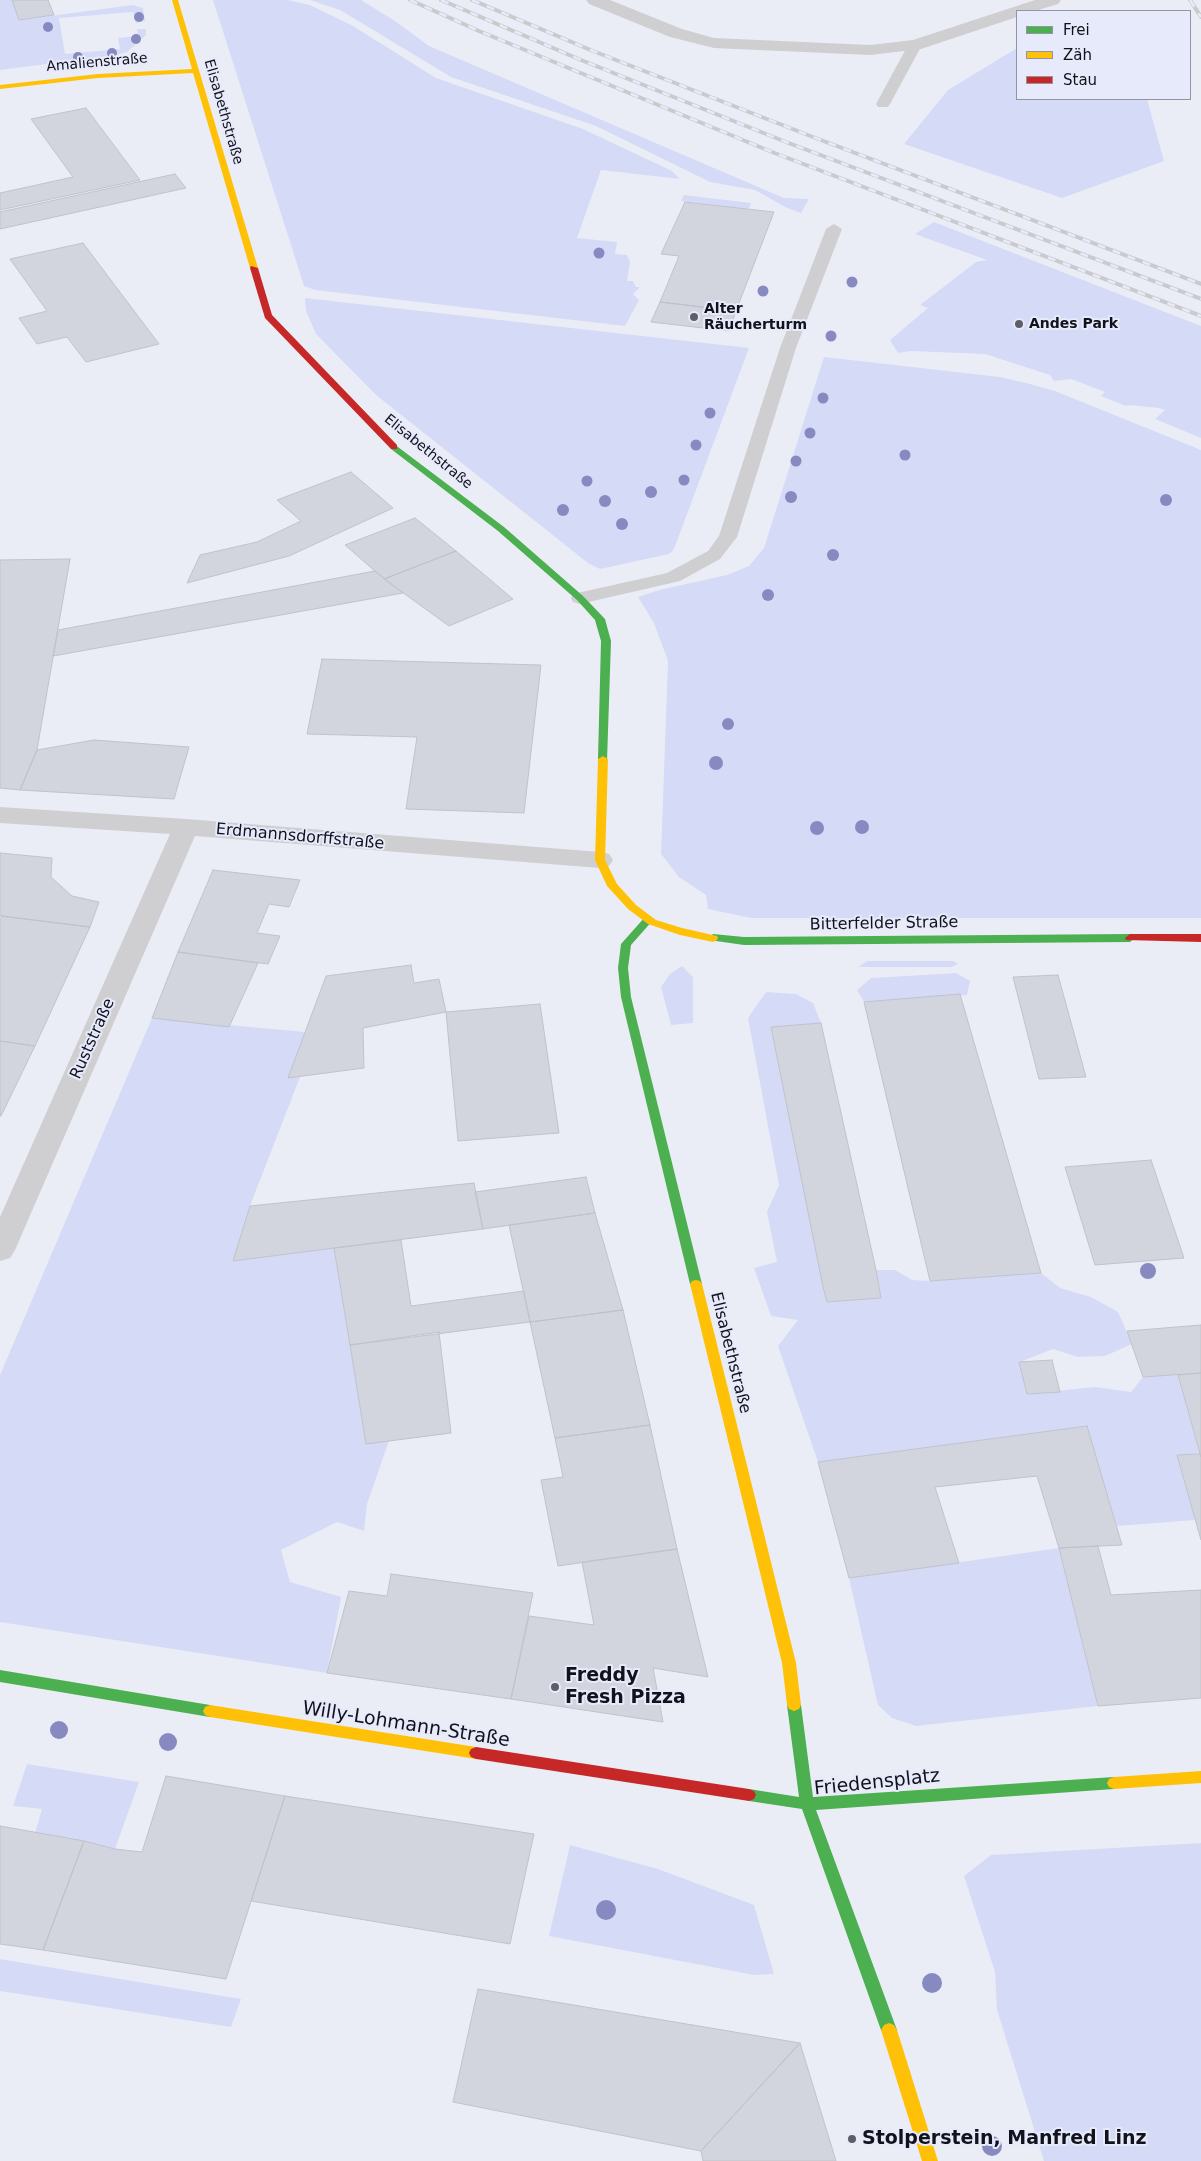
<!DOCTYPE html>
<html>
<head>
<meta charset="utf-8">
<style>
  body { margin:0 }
  #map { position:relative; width:1201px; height:2161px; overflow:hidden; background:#ebedf6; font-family:"DejaVu Sans",sans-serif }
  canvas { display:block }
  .legend { position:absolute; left:1016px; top:10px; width:175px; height:90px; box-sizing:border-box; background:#e7eafa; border:1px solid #9194a1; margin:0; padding:6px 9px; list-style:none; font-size:15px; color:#11121b }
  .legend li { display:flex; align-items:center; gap:10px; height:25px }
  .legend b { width:25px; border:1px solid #9194a1 }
</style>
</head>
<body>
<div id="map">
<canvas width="1201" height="2161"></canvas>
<ul class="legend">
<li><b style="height:6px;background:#4caf50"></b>Frei</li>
<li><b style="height:6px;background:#ffc107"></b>Zäh</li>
<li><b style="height:6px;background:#c62828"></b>Stau</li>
</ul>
</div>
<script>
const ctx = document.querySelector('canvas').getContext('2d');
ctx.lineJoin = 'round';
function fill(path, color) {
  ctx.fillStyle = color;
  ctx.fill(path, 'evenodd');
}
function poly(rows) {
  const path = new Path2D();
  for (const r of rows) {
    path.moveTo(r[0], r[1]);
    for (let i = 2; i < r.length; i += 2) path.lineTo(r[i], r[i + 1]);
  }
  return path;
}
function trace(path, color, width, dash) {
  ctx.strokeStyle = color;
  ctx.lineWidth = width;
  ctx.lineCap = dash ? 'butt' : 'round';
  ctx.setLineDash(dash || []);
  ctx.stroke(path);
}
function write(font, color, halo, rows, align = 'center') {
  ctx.font = font + ' "DejaVu Sans",sans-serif';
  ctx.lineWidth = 4;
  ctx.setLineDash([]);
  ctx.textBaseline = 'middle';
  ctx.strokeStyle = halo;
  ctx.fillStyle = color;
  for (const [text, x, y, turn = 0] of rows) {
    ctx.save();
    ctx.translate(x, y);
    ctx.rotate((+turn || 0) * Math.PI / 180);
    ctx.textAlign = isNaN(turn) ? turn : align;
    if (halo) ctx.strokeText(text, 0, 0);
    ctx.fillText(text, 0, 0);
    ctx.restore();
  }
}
fill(poly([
  [0,0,12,0,20,20,133,5,143,8,145,21,136,23,133,12,59,18,65,54,120,49,118,38,138,36,137,29,146,29,146,35,127,52,116,55,0,70],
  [213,0,288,0,310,5,353,26,436,78,583,129,672,171,680,179,601,170,577,238,617,242,615,254,627,255,630,262,627,281,633,281,636,287,640,287,633,294,639,300,625,326,315,290,304,286],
  [310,0,361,0,395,21,429,46,784,198,809,199,801,213,785,207,755,190,710,182,596,126,451,77,340,10],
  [1017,48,1017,99,1147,99,1164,161,1062,198,904,144,948,90],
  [684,195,751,203,749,209,681,201],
  [934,222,1201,326,1201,438,1155,419,1165,410,1159,408,1130,405,1126,406,1101,396,1105,392,1071,379,1054,381,1050,375,985,354,911,351,898,353,890,340,928,308,920,305,976,262,987,260,915,234],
  [305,298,749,348,674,549,669,554,600,569,588,563,376,395,316,334,306,311],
  [824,357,1000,377,1030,384,1055,391,1201,450,1201,918,751,918,708,909,706,895,679,877,661,854,668,661,654,623,638,597,659,590,727,575,749,566,764,548],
  [867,961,954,961,958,964,951,967,858,967],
  [682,966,693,977,693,1023,671,1025,661,987,670,974],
  [956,973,970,981,967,995,864,1002,857,990,871,978],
  [766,992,796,994,813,1003,821,1023,771,1027,827,1302,881,1298,876,1270,895,1270,912,1280,930,1281,1041,1273,1060,1288,1091,1297,1118,1312,1132,1344,1105,1356,1078,1357,1053,1349,1020,1362,1027,1394,1095,1387,1131,1392,1143,1377,1178,1375,1200,1454,1177,1455,1195,1520,1117,1526,1086,1426,818,1462,778,1346,798,1320,771,1316,754,1268,777,1262,767,1212,779,1185,748,1018],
  [152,1018,305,1032,289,1078,300,1077,250,1206,234,1261,334,1248,366,1443,389,1441,367,1504,364,1531,337,1522,281,1550,290,1582,341,1597,327,1673,0,1622,0,1375],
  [1059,1548,1098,1706,916,1726,892,1718,878,1705,849,1578],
  [27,1764,139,1782,115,1849,35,1833,42,1809,13,1806],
  [1201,1843,1201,2161,1044,2161,997,2010,995,1972,964,1876,991,1855],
  [570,1845,658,1869,754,1905,774,1974,754,1975,549,1936],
  [0,1959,241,1999,231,2027,0,1991]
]), '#d5dbf7');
const building = poly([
  [12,0,48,0,54,15,19,20,12,0],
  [86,108,140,180,0,210,0,193,73,177,31,119,86,108],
  [175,174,186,188,0,229,0,212,175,174],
  [685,202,774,212,736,311,660,302,679,256,661,254,685,202],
  [83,243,159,344,86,362,67,337,37,344,19,318,47,311,10,259,83,243],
  [660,302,736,311,729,331,651,322,660,302],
  [351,472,393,508,289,556,187,583,200,555,257,542,301,521,277,500,351,472],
  [415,518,456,551,384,579,345,545,415,518],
  [456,551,513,599,449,626,384,579,456,551],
  [70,559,37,750,20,790,0,788,0,560,70,559],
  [375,571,403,593,53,656,58,630,375,571],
  [322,659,541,665,524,813,406,809,417,737,307,734,322,659],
  [94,740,189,747,174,799,20,790,37,750,94,740],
  [0,853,52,858,51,877,72,896,99,902,90,927,0,916,0,853],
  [213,870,300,880,289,907,269,904,257,933,280,936,268,964,178,952,213,870],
  [2,916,90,927,35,1046,0,1041,0,920,2,916],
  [178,952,258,963,229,1027,152,1018,178,952],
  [411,965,414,983,439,979,446,1012,363,1028,364,1068,288,1078,326,976,411,965],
  [1058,975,1086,1077,1039,1079,1013,977,1058,975],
  [960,994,1041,1273,930,1281,864,1002,960,994],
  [540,1004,559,1133,458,1141,446,1012,540,1004],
  [821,1023,876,1270,881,1298,827,1302,823,1287,771,1027,821,1023],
  [0,1041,35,1046,1,1116,0,1116,0,1041],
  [1151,1160,1184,1258,1095,1265,1065,1167,1151,1160],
  [586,1177,595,1213,483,1229,475,1192,586,1177],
  [474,1183,483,1229,233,1261,250,1206,474,1183],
  [595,1213,623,1310,530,1322,509,1225,595,1213],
  [401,1240,411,1306,524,1291,530,1322,350,1345,334,1248,401,1240],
  [623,1310,650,1425,555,1438,530,1322,623,1310],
  [1201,1325,1201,1373,1143,1377,1127,1331,1201,1325],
  [439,1332,451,1433,366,1444,350,1345,439,1332],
  [1052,1360,1060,1392,1027,1394,1019,1362,1052,1360],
  [1201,1373,1201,1457,1178,1375,1201,1373],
  [650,1425,677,1549,558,1566,541,1480,563,1477,555,1438,650,1425],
  [1087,1426,1122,1545,1059,1548,1037,1476,935,1487,959,1563,849,1578,818,1462,1087,1426],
  [1200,1454,1201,1457,1201,1540,1177,1455,1200,1454],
  [1098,1546,1111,1595,1201,1590,1201,1698,1098,1706,1059,1548,1098,1546],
  [677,1549,708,1677,653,1668,663,1722,511,1699,529,1616,594,1625,582,1562,677,1549],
  [391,1574,533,1593,511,1699,327,1673,349,1591,387,1596,391,1574],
  [166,1776,285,1796,226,1979,43,1950,84,1841,115,1849,142,1852,166,1776],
  [285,1796,534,1834,510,1944,251,1901,285,1796],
  [0,1826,84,1841,43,1950,0,1944,0,1826],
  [478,1989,800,2043,701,2151,453,2102,478,1989],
  [800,2043,836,2161,703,2161,701,2151,800,2043]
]);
fill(building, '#d3d5de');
trace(building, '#c0c2cb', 1);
fill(poly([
  [915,41,922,45,890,104,888,107,878,107,876,104,908,45,915,41],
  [834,224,842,229,796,348,737,537,720,559,680,581,580,604,573,602,571,598,573,594,667,573,708,551,719,536,780,348,826,229,834,224]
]), '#cfcfd2');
fill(poly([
  [586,0,610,0,682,29,714,38,870,45,913,40,1035,0,1061,0,1058,4,1035,11,1017,11,1017,17,921,49,870,55,714,48,670,37,589,4,586,0],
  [0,807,186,819,600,852,609,854,613,860,609,866,600,868,195,836,15,1250,10,1258,0,1261,0,1217,170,834,0,823,0,807]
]), '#cfcfd2');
fill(poly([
  [394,444,504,527,583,596,605,619,611,641,607,761,599,761,598,759,601,641,595,620,577,600,498,531,391,449,391,445,394,444],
  [649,916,654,919,631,945,628,968,631,997,702,1284,700,1287,696,1288,692,1287,690,1284,621,997,618,968,621,944,645,917,649,916],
  [713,934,744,937,1130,934,1135,938,1130,942,744,945,709,940,708,938,713,934],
  [0,1670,210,1705,215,1707,217,1711,215,1715,210,1717,0,1682,0,1670],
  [794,1699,799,1701,801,1705,813,1797,1114,1777,1119,1779,1121,1783,1119,1787,1114,1789,816,1810,897,2030,894,2035,889,2037,884,2035,881,2030,802,1809,749,1801,744,1799,742,1795,744,1791,749,1789,799,1797,787,1705,789,1701,794,1699]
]), '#4caf50');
fill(poly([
  [172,0,178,0,258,268,257,270,250,268,193,73,98,78,0,89,0,85,98,74,192,69,172,0],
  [603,756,608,759,605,860,617,884,636,905,656,920,682,928,717,936,718,938,717,940,713,942,680,935,648,924,628,909,607,886,595,860,598,759,603,756],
  [696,1280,700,1281,702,1284,796,1663,801,1705,799,1709,794,1711,789,1709,787,1705,782,1663,690,1284,692,1281,696,1280],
  [210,1705,476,1747,481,1749,483,1753,481,1757,476,1759,210,1717,205,1715,203,1711,205,1707,210,1705],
  [1201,1771,1201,1783,1114,1789,1109,1787,1107,1783,1109,1779,1114,1777,1201,1771],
  [889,2023,894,2025,897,2030,938,2161,922,2161,881,2030,884,2025,889,2023]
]), '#ffc107');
fill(poly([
  [251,266,258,268,272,315,397,445,397,449,391,449,265,318,250,268,251,266],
  [1130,934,1201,934,1201,942,1126,940,1125,938,1130,934],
  [476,1747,749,1789,754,1791,756,1795,754,1799,749,1801,476,1759,471,1757,469,1753,471,1749,476,1747]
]), '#c62828');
const rail = poly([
  [410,0,479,31,772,152,1201,316],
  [441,0,581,60,786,142,1201,299],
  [472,0,593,51,813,137,1201,284],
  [1190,0,1201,17]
]);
trace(rail, '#cacacd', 4);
trace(rail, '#e7eafa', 2.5, [8]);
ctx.fillStyle = '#878ac1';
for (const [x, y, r] of [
  [139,17,5],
  [48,27,5],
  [136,39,5],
  [112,53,5],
  [78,57,5],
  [599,253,5.5],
  [852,282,5.5],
  [763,291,5.5],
  [831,336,5.5],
  [823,398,5.5],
  [710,413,5.5],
  [810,433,5.5],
  [696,445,5.5],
  [905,455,5.5],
  [796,461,5.5],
  [684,480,5.5],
  [587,481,5.5],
  [651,492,6],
  [791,497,6],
  [1166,500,6],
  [605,501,6],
  [563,510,6],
  [622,524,6],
  [833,555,6],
  [768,595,6],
  [728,724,6],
  [716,763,7],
  [862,827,7],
  [817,828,7],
  [1148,1271,8],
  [59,1730,9],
  [168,1742,9],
  [606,1910,10],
  [932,1983,10],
  [992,2146,10]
]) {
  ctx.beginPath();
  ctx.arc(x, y, r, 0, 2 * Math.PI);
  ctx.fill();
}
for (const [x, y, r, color] of [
  [694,317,5,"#5d5f68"],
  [1019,324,5,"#5d5f68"],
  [555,1687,5,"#5d5f68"],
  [852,2139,5,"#5d5f68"]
]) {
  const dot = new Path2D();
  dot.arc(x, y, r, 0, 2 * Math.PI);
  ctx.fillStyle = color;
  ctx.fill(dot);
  trace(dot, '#e7eafa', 2);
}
write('14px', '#11121b', '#e7eafa', [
  ["Amalienstraße",97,63,-5],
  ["Elisabethstraße",223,112,74],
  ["Elisabethstraße",428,452,39]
]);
write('bold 14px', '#11121b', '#e7eafa', [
  ["Alter",704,309],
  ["Räucherturm",704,325],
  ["Andes Park",1029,324]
], 'left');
write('16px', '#11121b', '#e7eafa', [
  ["Erdmannsdorffstraße",300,837,5],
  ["Bitterfelder Straße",884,924,-1],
  ["Ruststraße",93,1039,-66],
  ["Elisabethstraße",730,1353,76]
]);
write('bold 19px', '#11121b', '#e7eafa', [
  ["Freddy",565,1676],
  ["Fresh Pizza",565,1698],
  ["Stolperstein, Manfred Linz",862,2139]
], 'left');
write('19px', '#11121b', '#e7eafa', [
  ["Willy-Lohmann-Straße",406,1725,9],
  ["Friedensplatz",877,1783,-6]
]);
</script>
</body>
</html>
